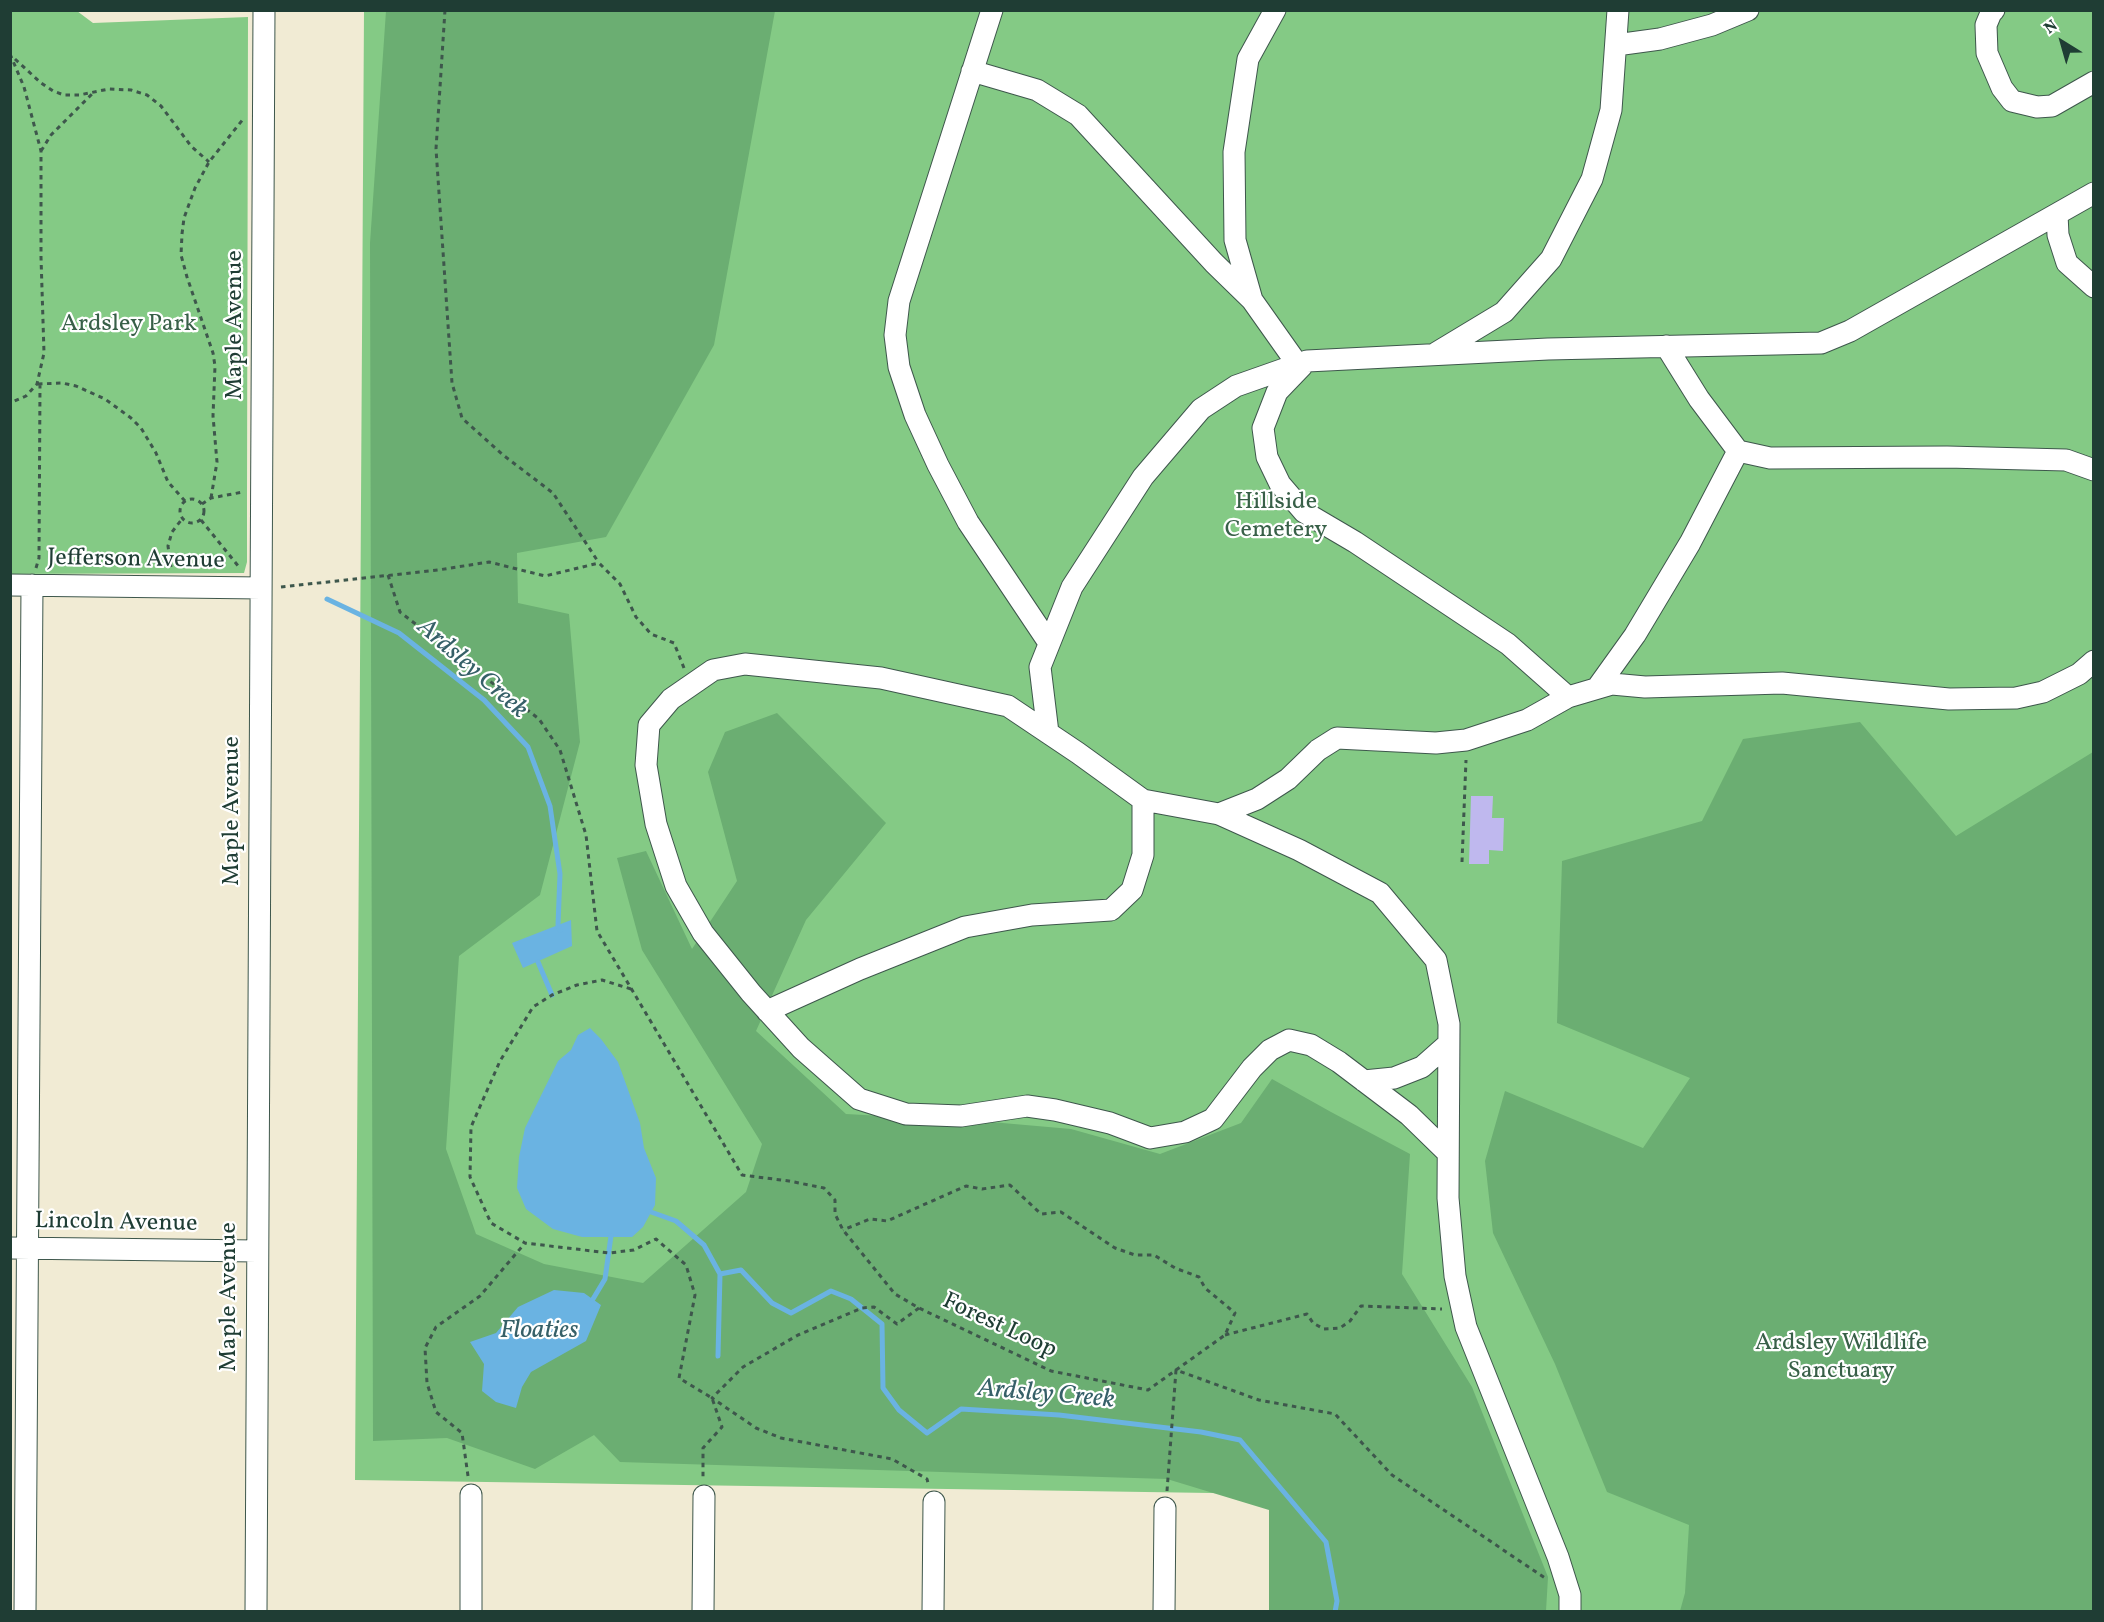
<!DOCTYPE html>
<html>
<head>
<meta charset="utf-8">
<style>
  body { margin:0 }
  #map { position:relative; width:2104px; height:1622px; overflow:hidden; background:#f1ebd4; font-family:Vollkorn,serif }
  canvas { display:block }
  .frame { position:absolute; inset:0; border:12px solid #1f3d34; pointer-events:none }
  .north { position:absolute; left:2032px; top:12px; width:60px; height:60px; -webkit-text-stroke:4px #fff; paint-order:stroke; rotate:323deg; font-size:16px; font-weight:700; line-height:24px; text-align:center; color:#1f3d34 }
  .north::after { content:''; display:block; margin:auto; width:21px; height:27px; background:#1f3d34; clip-path:polygon(50% 0,100% 100%,50% 72%,0 100%) }
</style>
</head>
<body>
<div id="map">
<canvas width="2104" height="1622"></canvas>
<div class="frame"></div>
<div class="north">N</div>
</div>
<script>
const ctx = document.querySelector('canvas').getContext('2d');
ctx.lineJoin = 'round';
function fill(path, color) {
  ctx.fillStyle = color;
  ctx.fill(path, 'evenodd');
}
function poly(rows) {
  const path = new Path2D();
  for (const r of rows) {
    if (r.length === 3) {
      path.moveTo(r[0] + r[2], r[1]);
      path.arc(r[0], r[1], r[2], 0, 2 * Math.PI);
      continue;
    }
    path.moveTo(r[0], r[1]);
    for (let i = 2; i < r.length; i += 2) path.lineTo(r[i], r[i + 1]);
  }
  return path;
}
function trace(path, color, width, dash) {
  ctx.strokeStyle = color;
  ctx.lineWidth = width;
  ctx.lineCap = dash ? 'butt' : 'round';
  ctx.setLineDash(dash || []);
  ctx.stroke(path);
}
function write(font, color, halo, rows, align = 'center') {
  ctx.font = font + ' Vollkorn,serif';
  ctx.lineWidth = 4.5;
  ctx.setLineDash([]);
  ctx.textBaseline = 'middle';
  ctx.strokeStyle = halo;
  ctx.fillStyle = color;
  for (const [text, x, y, turn = 0] of rows) {
    ctx.save();
    ctx.translate(x, y);
    ctx.rotate((+turn || 0) * Math.PI / 180);
    ctx.textAlign = isNaN(turn) ? turn : align;
    if (halo) ctx.strokeText(text, 0, 0);
    ctx.fillText(text, 0, 0);
    ctx.restore();
  }
}
fill(poly([
  [11,11,77,11,93,23,248,17,247,492,247,562,244,573,11,574],
  [364,11,2093,11,2093,1611,1277,1611,1277,1494,355,1480]
]), '#84ca85');
fill(poly([
  [386,11,775,11,714,345,606,537,517,553,518,603,569,614,580,742,540,895,459,956,446,1149,476,1234,544,1264,643,1283,746,1192,762,1144,642,950,617,858,646,851,692,949,737,881,708,772,725,732,777,713,886,823,806,920,756,1031,846,1114,991,1122,1071,1129,1160,1154,1241,1123,1272,1079,1331,1112,1410,1154,1402,1274,1472,1387,1548,1577,1546,1611,1269,1611,1269,1510,1167,1479,620,1462,594,1435,535,1469,447,1438,373,1441,370,243],
  [1860,722,1956,836,2093,752,2093,1611,1680,1611,1685,1593,1689,1525,1607,1492,1555,1364,1493,1233,1485,1161,1505,1091,1643,1148,1690,1078,1557,1023,1562,861,1702,821,1743,739]
]), '#6bae72');
fill(poly([
  [571,920,572,946,523,968,512,943],
  [590,1028,601,1039,618,1062,640,1123,644,1148,656,1178,655,1205,643,1227,632,1237,582,1237,553,1229,526,1209,517,1188,519,1157,525,1128,558,1061,571,1050,578,1035],
  [554,1290,584,1293,601,1305,586,1341,531,1372,522,1387,516,1408,496,1402,482,1391,484,1364,470,1342,496,1333,518,1307]
]), '#6ab3e2');
trace(poly([
  [327,599,399,633,484,700,528,747,550,806,560,874,558,925,560,930],
  [538,962,552,995],
  [651,1212,676,1221,704,1245,720,1274,741,1270,772,1303,791,1313,831,1291,851,1299,882,1324,883,1388,899,1410,927,1433,961,1409,1059,1415,1201,1432,1240,1440,1326,1542,1337,1601,1335,1612],
  [593,1299,605,1279,611,1236],
  [718,1356,720,1274]
]), '#6ab3e2', 5);
fill(poly([
  [1471,796,1493,796,1492,818,1504,818,1503,851,1489,850,1489,864,1469,864]
]), '#bfb8ee');
const minor = poly([
  [992,10,899,301,895,335,899,367,915,415,938,465,968,522,1049,643],
  [1275,10,1248,59,1234,152,1235,240,1252,300,1298,365],
  [1994,10,1991,13,1986,25,1987,53,2002,88,2012,101,2037,107,2052,106,2094,82],
  [1616,45,1660,39,1712,25,1748,10],
  [972,71,1037,90,1078,115,1214,263,1252,300],
  [2057,214,2058,235,2067,263,2094,287],
  [1666,346,1699,399,1738,451,1770,458,1947,457,2066,460,2094,470],
  [1436,353,1504,312,1551,259,1592,179,1611,110,1618,10],
  [1302,366,1277,392,1263,428,1267,457,1280,484,1304,512,1355,542,1508,644,1568,697],
  [10,585,261,588],
  [1597,688,1635,635,1690,543,1738,451],
  [1048,733,1040,667,1072,587,1143,477,1201,409,1236,386,1307,361,1548,349,1821,343,1850,331,2094,193],
  [1219,814,1257,799,1288,779,1318,750,1337,738,1436,743,1466,740,1527,720,1568,697,1612,684,1645,687,1782,683,1949,699,2016,698,2043,692,2079,674,2094,661],
  [767,1011,860,969,965,927,1032,915,1111,910,1132,890,1143,855,1143,800],
  [1364,1081,1394,1078,1422,1067,1448,1044],
  [1448,1153,1409,1115,1339,1062,1311,1045,1289,1040,1270,1050,1252,1068,1213,1119,1185,1132,1150,1138,1110,1123,1055,1110,1027,1106,961,1116,906,1114,859,1099,801,1048,751,993,703,933,676,886,656,824,646,765,649,725,671,699,713,670,745,664,881,678,1008,706,1078,753,1143,800,1219,814,1299,850,1380,893,1436,960,1449,1024,1448,1198,1455,1276,1466,1327,1558,1557,1570,1595,1570,1612],
  [10,1248,257,1251],
  [25,1612,32,585],
  [256,1612,264,10],
  [471,1612,471,1495],
  [703,1612,704,1496],
  [933,1612,934,1502],
  [1164,1612,1165,1508]
]);
trace(minor, '#3e574c', 23);
trace(poly([
  [445,10,436,149,452,383,462,418,503,455,553,493,599,563],
  [10,54,24,87,41,151,41,257,44,353,37,384,26,396,10,403],
  [15,59,41,83,53,91,64,95,79,95,109,89,131,90,147,95,161,106,191,146,209,162],
  [41,151,51,135,92,94],
  [38,384,62,383,76,386,105,399,131,418,141,428,156,453,168,482,185,501],
  [211,498,217,462,213,416,215,366,213,353,187,277,181,255,182,234,184,218,195,188,209,162,244,118],
  [192,511,12],
  [202,504,211,498,243,492],
  [201,520,239,567],
  [171,567,168,546,172,532,182,519],
  [36,568,39,558,40,384],
  [388,575,400,612,539,719,560,750,586,835,597,931,742,1175,789,1181,824,1188,835,1200,835,1214,843,1230,895,1294,919,1308,1051,1371,1148,1390,1225,1335,1235,1313,1205,1288,1199,1277,1175,1268,1154,1255,1135,1255,1115,1248,1061,1212,1041,1214,1010,1185,982,1189,966,1186,887,1221,870,1219,843,1230],
  [281,587,438,570,489,562,545,576,599,563,620,584,636,617,651,634,674,643,684,668],
  [1462,862,1466,760],
  [631,989,602,980,577,985,552,995,533,1007,500,1061,471,1127,470,1177,491,1223,525,1243,609,1253,634,1250,656,1239,686,1265,695,1295,679,1378,712,1398,722,1427,703,1448,703,1477],
  [919,1308,897,1324,874,1307,862,1308,798,1335,743,1367,712,1398,756,1428,781,1438,892,1459,927,1479,928,1483],
  [1225,1335,1307,1314,1313,1323,1324,1329,1340,1328,1350,1321,1361,1306,1442,1309],
  [468,1476,462,1433,436,1412,427,1383,425,1348,436,1327,480,1296,525,1243],
  [1167,1491,1176,1370,1259,1400,1335,1414,1392,1475,1545,1578]
]), '#3e574c', 3, [4.5, 4.5]);
trace(minor, '#fff', 21);
write('24px', '#1f3d34', '#fff', [
  ["Maple Avenue",237,325,-90],
  ["Jefferson Avenue",136,561,1],
  ["Maple Avenue",234,811,-90],
  ["Lincoln Avenue",116,1224,1],
  ["Maple Avenue",231,1297,-90],
  ["Forest Loop",999,1327,25]
]);
write('24px', '#386048', '#fff', [
  ["Ardsley Park",129,326],
  ["Hillside",1276,504],
  ["Cemetery",1276,532],
  ["Ardsley Wildlife",1841,1345],
  ["Sanctuary",1841,1373]
]);
write('italic 26px', '#366068', '#fff', [
  ["Ardsley Creek",471,670,41],
  ["Floaties",539,1332],
  ["Ardsley Creek",1046,1396,5]
]);
</script>
</body>
</html>
